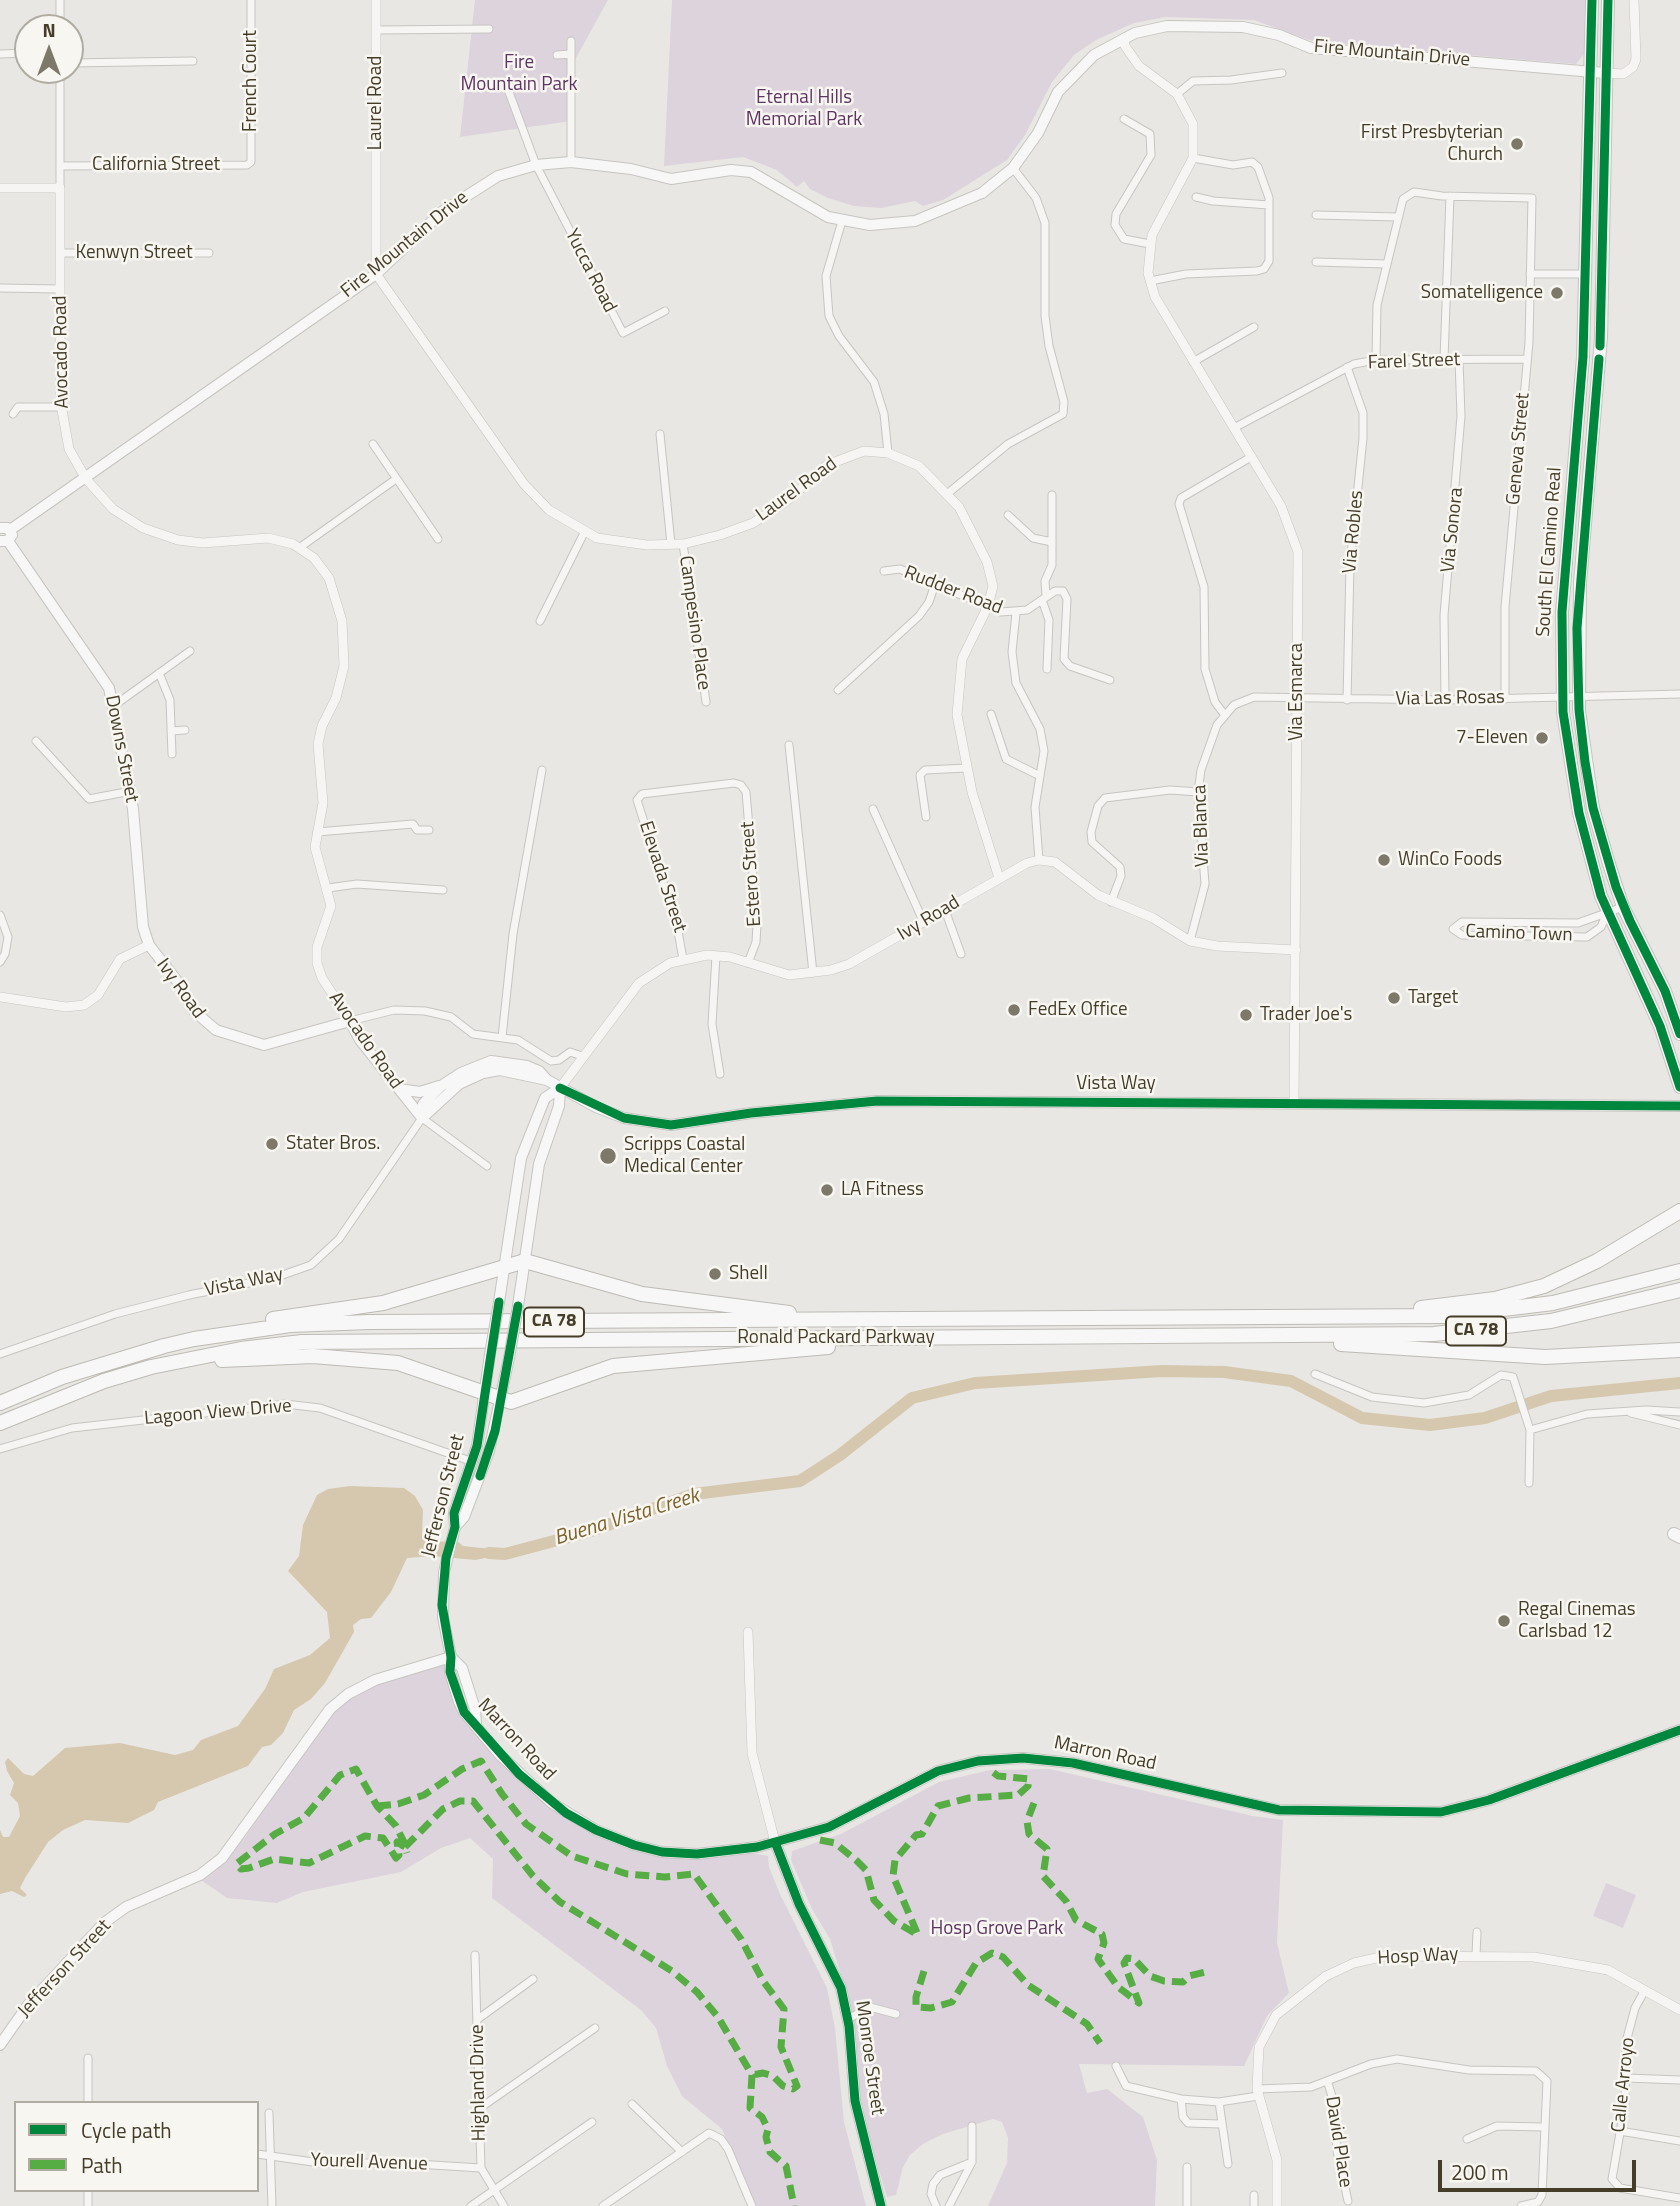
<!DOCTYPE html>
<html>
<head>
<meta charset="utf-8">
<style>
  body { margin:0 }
  #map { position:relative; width:1680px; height:2206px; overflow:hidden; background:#e9e7e3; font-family:"Titillium Web",sans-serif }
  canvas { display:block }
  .legend { position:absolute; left:14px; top:2101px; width:245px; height:91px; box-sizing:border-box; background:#f8f6f1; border:2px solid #b0aca1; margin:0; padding:9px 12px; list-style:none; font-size:21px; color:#453d28 }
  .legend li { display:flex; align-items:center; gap:14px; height:35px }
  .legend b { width:35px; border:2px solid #b0aca1 }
  .north { position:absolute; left:14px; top:14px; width:70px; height:70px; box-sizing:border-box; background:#f8f6f1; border:2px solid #b0aca1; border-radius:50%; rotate:0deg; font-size:19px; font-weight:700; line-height:28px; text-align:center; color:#453d28 }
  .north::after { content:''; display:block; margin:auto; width:24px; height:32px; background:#7e7869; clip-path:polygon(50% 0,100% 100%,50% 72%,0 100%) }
  .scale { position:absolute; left:1438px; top:2160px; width:198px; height:32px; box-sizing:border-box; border:4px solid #453d28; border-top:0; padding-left:9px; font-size:21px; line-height:24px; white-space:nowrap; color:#453d28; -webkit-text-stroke:5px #f8f6f1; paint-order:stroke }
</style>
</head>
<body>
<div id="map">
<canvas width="1680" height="2206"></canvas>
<ul class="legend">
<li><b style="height:9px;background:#00873e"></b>Cycle path</li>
<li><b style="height:9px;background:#56ad44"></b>Path</li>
</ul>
<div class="north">N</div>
<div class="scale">200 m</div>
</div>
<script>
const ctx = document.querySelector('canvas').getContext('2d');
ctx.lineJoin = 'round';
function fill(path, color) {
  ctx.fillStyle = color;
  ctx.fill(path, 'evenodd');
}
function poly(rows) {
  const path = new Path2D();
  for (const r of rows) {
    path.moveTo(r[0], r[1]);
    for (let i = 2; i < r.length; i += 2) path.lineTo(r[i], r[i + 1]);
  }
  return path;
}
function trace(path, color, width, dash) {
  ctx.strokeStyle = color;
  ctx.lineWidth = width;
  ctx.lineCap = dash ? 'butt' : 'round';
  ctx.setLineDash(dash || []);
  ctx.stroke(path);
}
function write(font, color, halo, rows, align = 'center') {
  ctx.font = font + ' "Titillium Web",sans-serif';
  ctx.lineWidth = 5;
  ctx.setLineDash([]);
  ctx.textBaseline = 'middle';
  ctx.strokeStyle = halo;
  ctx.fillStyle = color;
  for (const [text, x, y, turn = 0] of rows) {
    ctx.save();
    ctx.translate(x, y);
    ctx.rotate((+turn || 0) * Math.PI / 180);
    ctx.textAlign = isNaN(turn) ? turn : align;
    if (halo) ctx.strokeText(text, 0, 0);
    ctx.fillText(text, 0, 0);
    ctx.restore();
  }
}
fill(poly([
  [475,0,608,0,571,67,571,121,460,137],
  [672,0,1585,0,1584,54,1576,64,1327,43,1309,40,1254,20,1166,17,1134,23,1096,40,1074,55,1052,82,1025,135,1007,160,943,200,923,206,915,201,881,208,854,206,828,198,810,189,804,181,797,187,777,170,743,157,664,166],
  [448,1661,466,1712,541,1798,638,1849,747,1852,768,1856,769,1867,780,1894,827,1988,835,2028,844,2122,866,2206,756,2206,722,2129,682,2096,667,2066,656,2028,641,2010,492,1898,493,1859,470,1838,441,1848,401,1872,303,1892,277,1903,227,1898,201,1880,225,1861,246,1836,317,1729,337,1707,381,1681],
  [1050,1769,1253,1816,1283,1820,1277,1943,1289,1993,1267,2016,1244,2066,1079,2064,1087,2093,1107,2089,1143,2117,1157,2160,1155,2206,988,2206,1007,2163,1008,2138,1002,2122,993,2119,943,2134,923,2144,910,2155,903,2167,896,2195,887,2197,856,2093,850,2005,830,1939,812,1909,791,1860,792,1851,841,1834,939,1782,990,1770],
  [1606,1883,1636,1895,1623,1928,1593,1916]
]), '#ddd3dc');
fill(poly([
  [350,1486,404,1488,415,1496,423,1510,422,1535,428,1542,457,1541,463,1546,501,1550,505,1554,475,1560,432,1556,407,1558,391,1592,371,1618,361,1619,353,1625,354,1632,325,1683,311,1699,294,1710,283,1733,271,1745,262,1747,248,1766,158,1802,154,1810,128,1823,85,1820,63,1830,48,1842,25,1878,20,1888,27,1895,24,1897,12,1891,0,1894,0,1830,3,1837,9,1837,20,1816,18,1803,10,1795,14,1783,7,1771,5,1762,8,1758,24,1774,33,1776,65,1748,120,1743,175,1755,193,1750,201,1740,238,1726,265,1689,274,1669,310,1655,330,1638,327,1612,288,1571,299,1556,303,1525,317,1495,328,1489]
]), '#d6c8af');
trace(poly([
  [489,1553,505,1554,588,1532,694,1494,800,1481,840,1455,912,1398,975,1383,1162,1371,1224,1372,1291,1381,1362,1418,1430,1425,1485,1418,1551,1396,1680,1383]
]), '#d6c8af', 12);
const minor = poly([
  [60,28,60,0],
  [376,30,489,29],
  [571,41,571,162],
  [0,54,28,53],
  [557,55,571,54],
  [70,63,193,61],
  [60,70,60,188],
  [506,84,536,165,623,333,665,311],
  [1177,94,1193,81,1231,80,1282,73],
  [1124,119,1150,134,1151,155,1116,214,1115,225,1124,239,1150,244],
  [60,166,247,165,251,162,251,0],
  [1196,197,1213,201,1269,205],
  [1316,215,1398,217],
  [842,221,826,276,829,316,839,336,874,382,884,414,888,453],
  [60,253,209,253],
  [1316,262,1386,264],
  [1530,274,1586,274],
  [1150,281,1186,274,1257,271,1264,269,1269,261,1269,198,1258,167,1252,162,1233,165,1193,158],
  [0,288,60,289],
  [1444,359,1450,196],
  [1376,360,1377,305,1403,199,1414,192,1442,196,1532,198,1529,342,1505,607,1505,699],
  [1193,362,1254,327],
  [13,414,18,407,62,407],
  [1234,428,1354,364,1376,360,1527,359],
  [660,434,671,544],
  [373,444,438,539],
  [947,494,1008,444,1063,414,1064,402,1049,346,1045,316,1045,223,1036,198,1013,168],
  [1008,515,1033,538,1052,542],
  [683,544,706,702],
  [299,548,396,479],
  [884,571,900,569,1001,612,1027,610,1055,591,1063,591,1067,599,1064,659,1070,666,1110,680],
  [1046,596,1045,581,1052,565,1052,495],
  [1042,600,1049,620,1047,669],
  [1016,613,1012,652,1016,683,1040,729,1044,751,1035,807,1039,860],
  [540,621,584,533],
  [159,673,170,700,172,754],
  [838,690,919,616,929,602,935,584],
  [1347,700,1350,565,1363,438,1363,413,1347,367],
  [1445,700,1444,615,1461,416,1459,360],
  [115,705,190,651],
  [991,714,1006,759,1040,776],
  [1224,714,1215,702,1205,669,1204,587,1179,504,1181,498,1251,457],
  [171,731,185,730],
  [36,741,89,799,131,791],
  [789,745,813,973],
  [873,809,924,923],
  [926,817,920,775,925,770,967,768],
  [317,832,413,824,417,830,429,830],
  [328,888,357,884,443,890],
  [1111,902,1121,876,1120,867,1092,842,1091,832,1098,806,1105,798,1170,790,1198,792],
  [945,910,961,954],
  [1607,913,1601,927,1587,937,1462,935,1453,929,1462,922,1578,923,1623,907],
  [0,915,8,937,5,954,0,962],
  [1190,941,1205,884,1198,792,1201,770,1217,725,1234,705,1254,697,1445,700,1680,694],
  [716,956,712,1024,720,1074],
  [683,959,677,926,637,800,642,794,734,783,741,785,746,792,757,924,756,942,748,963],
  [350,1021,394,1010,425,1011,451,1017,473,1034,518,1040,551,1061,559,1060,570,1052,582,1056],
  [502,1037,513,934,542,770],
  [0,1354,115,1314,189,1295,274,1278,311,1265,339,1239,422,1118,487,1166],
  [1315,1374,1372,1397,1424,1403,1469,1395,1501,1375,1513,1377,1530,1430,1529,1483],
  [1631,1413,1680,1425],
  [1530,1430,1587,1414,1646,1410,1680,1412],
  [0,1449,72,1428,285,1404,320,1408,473,1462],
  [475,1955,481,2168,504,2206],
  [1476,1955,1477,1932],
  [1645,1990,1635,2008,1626,2042,1625,2104,1612,2179,1620,2188,1680,2198],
  [478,2019,533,1979],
  [848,2019,870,2007,896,2014],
  [88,2058,88,2103],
  [1116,2066,1126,2086,1181,2099,1219,2102,1258,2096],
  [1626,2078,1680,2080],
  [1328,2083,1333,2100,1337,2151,1348,2201],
  [1257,2089,1311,2087,1371,2064,1397,2059,1469,2070,1536,2071,1547,2081,1542,2195,1538,2202,1521,2206],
  [1181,2099,1183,2117,1188,2123,1220,2124],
  [1219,2102,1228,2164],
  [632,2104,682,2152],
  [480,2108,595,2028],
  [269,2113,272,2206],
  [1620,2131,1680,2141],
  [1467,2139,1497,2126,1544,2127],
  [257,2154,320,2163,400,2163,481,2168],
  [1187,2167,1187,2206],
  [88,2190,88,2206],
  [471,2206,592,2122],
  [603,2206,709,2133,721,2139,728,2149,752,2206],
  [936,2206,931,2194,933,2184,940,2175,972,2162],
  [949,2206,972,2162,972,2126],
  [1254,2206,1254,2195]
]);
const tertiary = poly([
  [376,0,376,274,524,484,549,510,597,538,647,545,683,544,720,535,753,523,789,499,827,465,864,451,888,453,919,466,959,507,987,562,993,586,988,606,962,659,957,715,972,792,999,878],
  [1124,38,1125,46,1139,66,1177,94,1193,124,1193,158,1152,235,1148,273,1155,297,1281,506,1298,552,1294,1103],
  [1605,73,1623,74,1633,67,1636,59,1634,0],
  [0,188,60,188,60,399,69,449,86,479,113,509,143,528,178,540,203,543,268,538,293,544,314,558,329,578,342,621,344,666,336,698,322,726,318,744,323,803,315,847,331,906,317,947,317,963,322,978,350,1021],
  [0,997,66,1007,84,1005,98,995,120,959,149,945],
  [560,1088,639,983,670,963,707,955,730,957,789,975,831,970,849,964,1027,863,1039,860,1055,862,1098,895,1153,918,1190,941,1217,946,1296,950],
  [748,1632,752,1753,775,1842],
  [1277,2206,1277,2160,1257,2089,1259,2047,1276,2015,1326,1976,1354,1963,1385,1956,1534,1957,1608,1970,1680,2010]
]);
const secondary = poly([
  [0,528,8,528,12,535,8,541,0,541],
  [10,530,376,274,443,211,498,176,536,165,571,162,631,169,671,179,731,170,751,172,828,217,870,225,915,221,982,193,1013,168,1038,133,1058,92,1094,55,1135,33,1167,26,1243,27,1279,35,1311,48,1605,73],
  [8,541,109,688,133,809,143,927,149,945,177,981,194,1011,216,1030,264,1045,350,1021,360,1040,422,1118],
  [399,1089,420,1092,439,1086],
  [422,1118,459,1084,483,1073,500,1070,547,1080,596,1107,624,1118,671,1125,751,1113,877,1101,1680,1106],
  [422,1118,423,1104,441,1086,461,1073,491,1061,527,1066,539,1071,547,1080],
  [499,1302,521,1158,545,1098,560,1088],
  [518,1306,539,1164,559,1106,560,1088],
  [490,1354,477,1446,454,1513,455,1527,444,1572,443,1617,451,1657,450,1672,459,1702,464,1712,500,1755,552,1803,596,1830,634,1845,662,1852,697,1854,757,1847,829,1827,938,1771,978,1761,1023,1758,1073,1763,1279,1810,1441,1812,1489,1800,1680,1730],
  [455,1527,464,1517,489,1451,509,1358],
  [451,1657,462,1668,475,1709,476,1723],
  [775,1842,799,1904,841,1988,849,2026,855,2101,881,2206],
  [0,2045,28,2005,104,1923,126,1907,200,1875,222,1858,330,1709,348,1694,375,1680,451,1657]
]);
const primary = poly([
  [1592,0,1583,357,1562,612,1563,712,1579,813,1601,896,1660,1026,1680,1087],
  [1608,0,1601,338,1580,583,1579,710,1593,808,1609,864,1623,907,1665,991,1680,1034],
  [1674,1534,1680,1537]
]);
const motorway = poly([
  [1421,1308,1495,1299,1544,1286,1597,1261,1680,1211],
  [273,1319,383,1303,525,1261,642,1294,789,1313],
  [1341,1344,1545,1357,1680,1350],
  [222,1360,313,1356,398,1363,511,1402,613,1366,828,1347],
  [0,1403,62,1377,164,1346,194,1339,290,1325,370,1322,1445,1316,1553,1303,1680,1271],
  [0,1423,104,1381,151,1367,241,1349,302,1342,1434,1334,1551,1321,1680,1290]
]);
trace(minor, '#c7c5c1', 9);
trace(tertiary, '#c7c5c1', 10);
trace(secondary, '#c7c5c1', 12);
trace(primary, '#c7c4bf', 14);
trace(motorway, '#bebbb5', 16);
trace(minor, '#f6f5f3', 7);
trace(tertiary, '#f6f5f3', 9);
trace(secondary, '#f7f7f7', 10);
trace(primary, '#f7f7f7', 12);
trace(motorway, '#f7f7f7', 14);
const secondaryBridge = poly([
  [490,1354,499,1302],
  [509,1358,518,1306]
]);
trace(secondaryBridge, '#c7c5c1', 12, []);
trace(secondaryBridge, '#f7f7f7', 10);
trace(poly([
  [1034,1803,1027,1821,1029,1834,1047,1849,1043,1876,1066,1901,1076,1920,1102,1934,1104,1943,1098,1959,1118,1987,1139,2003,1124,1963,1127,1958,1134,1959,1150,1976,1164,1981,1183,1982,1189,1976,1209,1971],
  [377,1806,398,1804,424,1795,462,1769,481,1761,502,1794,526,1824,572,1856,627,1874,665,1877,694,1874,741,1939,763,1981,784,2009,781,2047,797,2086,793,2089,783,2086,773,2076,763,2073,752,2075],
  [820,1840,835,1843,857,1861,866,1870,874,1900,894,1921,918,1935,893,1876,895,1860,916,1835,922,1834,938,1806,969,1798,1018,1795,1028,1786,1029,1779,998,1776,990,1770],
  [405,1847,443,1809,460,1801,473,1801,533,1876,560,1902,672,1971,697,1992,718,2017,752,2075,750,2108,762,2117,768,2129,766,2137,770,2152,786,2166,794,2206],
  [405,1847,397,1842,399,1855,396,1858,383,1838,365,1836,309,1863,274,1859,249,1868,241,1869,236,1864,275,1834,304,1818,340,1775,356,1769,377,1806,396,1826,404,1842,407,1853],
  [924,1971,916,1997,916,2007,931,2008,952,2002,976,1963,992,1953,1003,1957,1028,1985,1087,2024,1100,2043]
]), '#56ad44', 7, [14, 7]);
trace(poly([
  [1592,0,1583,357,1562,612,1563,712,1579,813,1601,896,1660,1026,1680,1087],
  [1600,346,1608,0],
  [1599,359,1577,628,1579,710,1585,762,1593,808,1616,887,1630,921,1665,991,1680,1034],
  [560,1088,624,1118,671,1125,751,1113,877,1101,1680,1106],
  [499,1302,477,1446,454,1513,455,1527,446,1558,442,1605,451,1657,450,1672,464,1712,519,1774,566,1813,596,1830,634,1845,662,1852,697,1854,757,1847,829,1827,938,1771,978,1761,1023,1758,1073,1763,1279,1810,1441,1812,1489,1800,1680,1730],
  [480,1476,495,1431,518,1306],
  [775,1842,799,1904,841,1988,849,2026,855,2101,881,2206]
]), '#00873e', 9);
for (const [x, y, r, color] of [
  [1517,144,7,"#7e7869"],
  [1557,293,7,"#7e7869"],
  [1542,738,7,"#7e7869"],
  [1384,860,7,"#7e7869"],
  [1394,998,7,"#7e7869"],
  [1014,1010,7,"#7e7869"],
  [1246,1015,7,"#7e7869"],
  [272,1144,7,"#7e7869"],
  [608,1156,9,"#7e7869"],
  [827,1190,7,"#7e7869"],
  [715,1274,7,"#7e7869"],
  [1504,1621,7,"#7e7869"]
]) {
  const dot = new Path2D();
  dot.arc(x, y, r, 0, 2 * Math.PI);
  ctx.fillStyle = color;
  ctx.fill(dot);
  trace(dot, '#f8f6f1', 2.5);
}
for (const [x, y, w] of [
  [554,1322,60],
  [1476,1331,60]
]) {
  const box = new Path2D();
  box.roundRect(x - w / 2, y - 14.5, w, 29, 5);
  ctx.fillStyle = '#f8f6f1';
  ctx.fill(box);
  trace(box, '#453d28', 2);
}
write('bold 18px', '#453d28', null, [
  ["CA 78",554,1322],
  ["CA 78",1476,1331]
]);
write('19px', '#453d28', '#f8f6f1', [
  ["Fire Mountain Drive",1392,54,5],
  ["French Court",251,81,-90],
  ["Laurel Road",376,103,-90],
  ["California Street",156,165],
  ["Fire Mountain Drive",405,245,-39],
  ["Kenwyn Street",134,253],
  ["Yucca Road",590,271,63],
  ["Avocado Road",62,352,-91],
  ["Farel Street",1414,362,-2],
  ["Geneva Street",1519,449,-85],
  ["Laurel Road",797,490,-36],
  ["Via Sonora",1453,530,-84],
  ["Via Robles",1354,532,-85],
  ["South El Camino Real",1550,552,-86],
  ["Rudder Road",953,591,21],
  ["Campesino Place",694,623,82],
  ["Via Esmarca",1297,692,-90],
  ["Via Las Rosas",1450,699,-1],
  ["Downs Street",121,749,79],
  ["Via Blanca",1202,826,-92],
  ["Estero Street",752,874,-94],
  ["Elevada Street",662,877,72],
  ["Ivy Road",929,919,-31],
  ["Camino Town",1519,934,2],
  ["Ivy Road",180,989,54],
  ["Avocado Road",365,1041,55],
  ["Vista Way",1116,1084],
  ["Vista Way",244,1283,-12],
  ["Ronald Packard Parkway",836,1338],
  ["Lagoon View Drive",218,1413,-5],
  ["Jefferson Street",444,1496,-76],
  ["Marron Road",516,1740,47],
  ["Marron Road",1105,1754,12],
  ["Hosp Way",1418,1957,-3],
  ["Jefferson Street",65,1969,-47],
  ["Monroe Street",869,2058,82],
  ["Highland Drive",479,2083,-91],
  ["Calle Arroyo",1624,2085,-84],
  ["David Place",1338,2142,81],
  ["Yourell Avenue",369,2163,2]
]);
write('19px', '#5e3462', '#f8f6f1', [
  ["Fire",519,63],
  ["Mountain Park",519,85],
  ["Eternal Hills",804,98],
  ["Memorial Park",804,120],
  ["Hosp Grove Park",997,1929]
]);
write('19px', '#453d28', '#f8f6f1', [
  ["First Presbyterian",1503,133,"right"],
  ["Church",1503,155,"right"],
  ["Somatelligence",1543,293,"right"],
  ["7-Eleven",1528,738,"right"],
  ["WinCo Foods",1398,860],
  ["Target",1408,998],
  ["FedEx Office",1028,1010],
  ["Trader Joe's",1260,1015],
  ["Stater Bros.",286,1144],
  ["Scripps Coastal",624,1145],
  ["Medical Center",624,1167],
  ["LA Fitness",841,1190],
  ["Shell",729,1274],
  ["Regal Cinemas",1518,1610],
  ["Carlsbad 12",1518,1632]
], 'left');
write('italic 21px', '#7d622e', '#f8f6f1', [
  ["Buena Vista Creek",627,1518,-17]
]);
</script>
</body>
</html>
